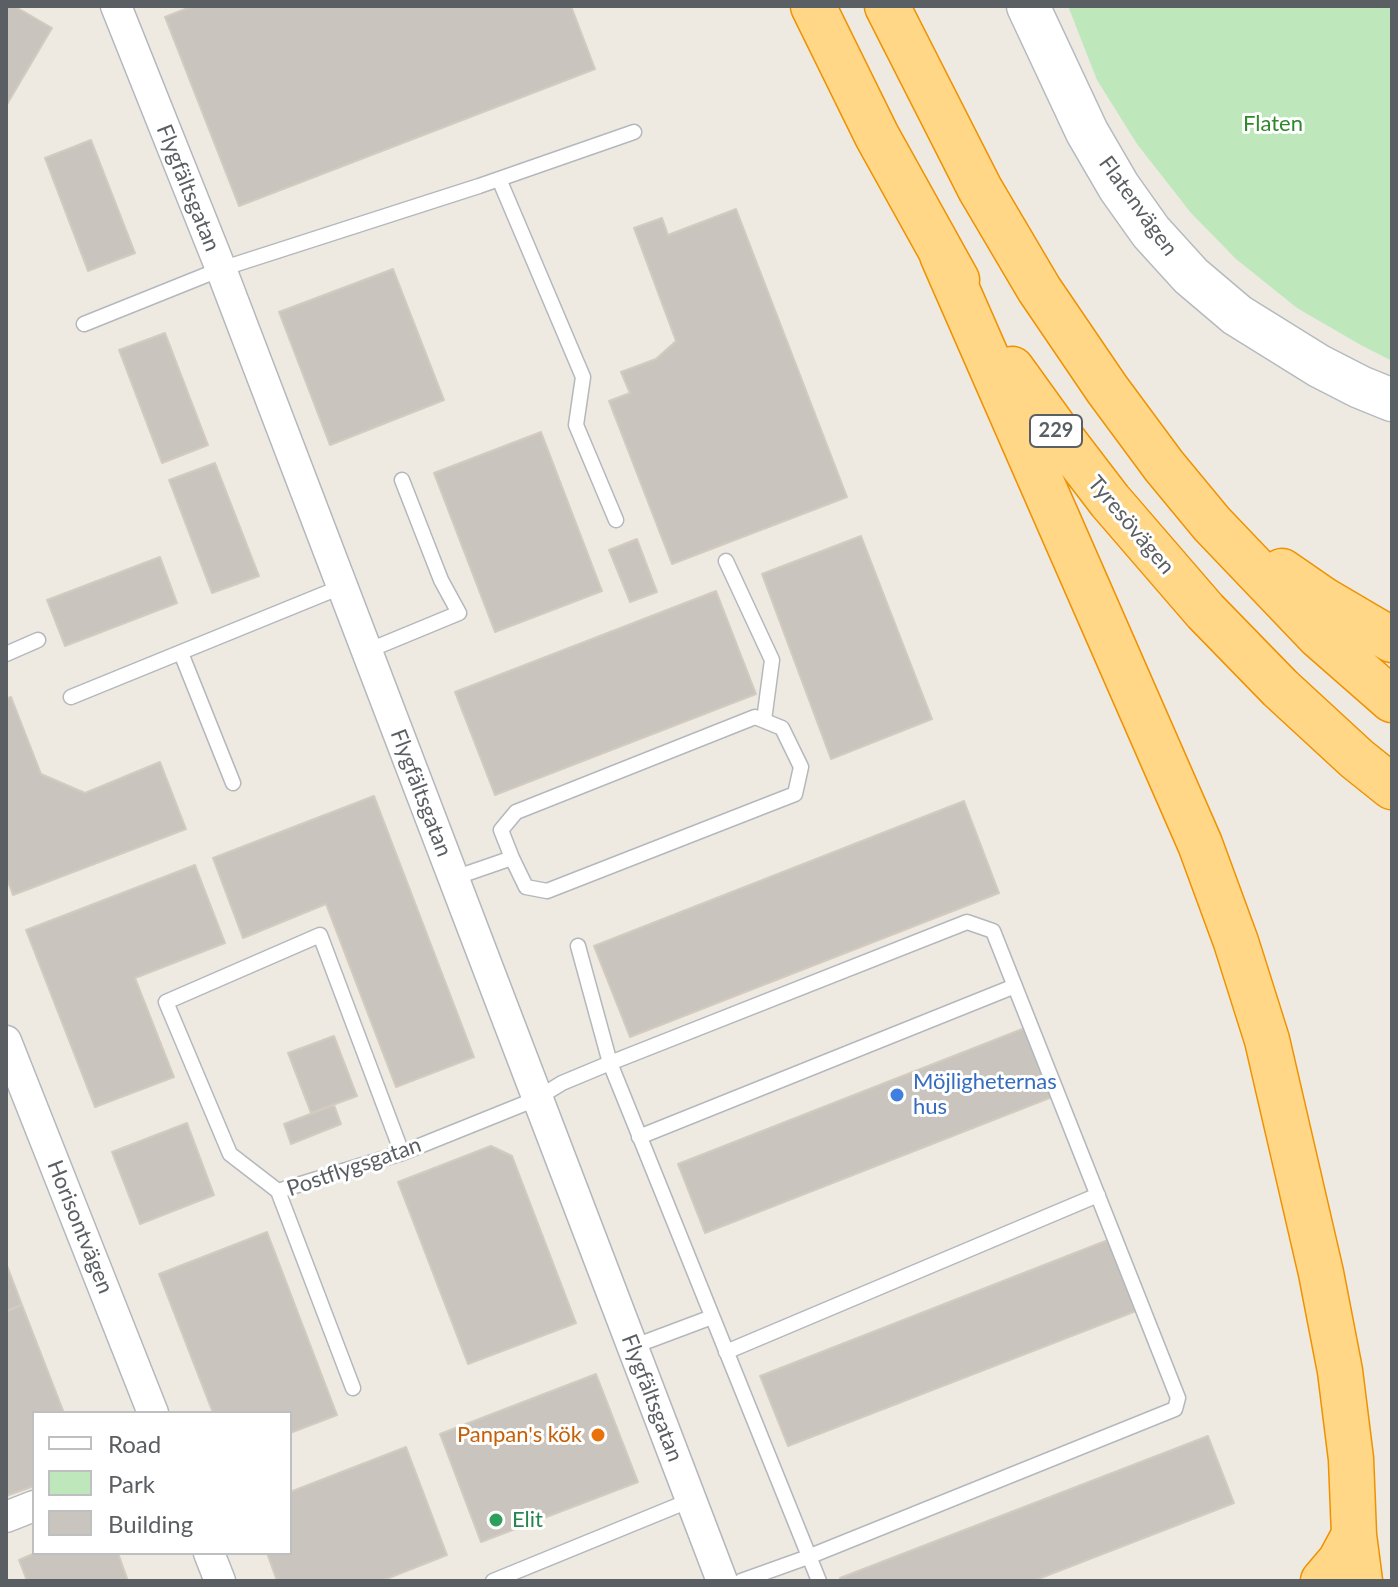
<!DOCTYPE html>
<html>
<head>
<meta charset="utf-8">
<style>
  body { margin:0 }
  #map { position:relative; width:1398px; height:1587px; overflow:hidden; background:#eeeae1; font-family:Lato,sans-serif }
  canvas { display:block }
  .frame { position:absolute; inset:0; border:8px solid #5a5f63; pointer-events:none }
  .legend { position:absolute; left:32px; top:1411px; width:260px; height:144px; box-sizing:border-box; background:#fff; border:2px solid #bdbfc1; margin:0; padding:10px 14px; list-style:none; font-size:24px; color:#5a5f63 }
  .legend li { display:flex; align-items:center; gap:16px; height:40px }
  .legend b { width:40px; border:2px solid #bdbfc1 }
</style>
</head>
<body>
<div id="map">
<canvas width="1398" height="1587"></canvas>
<div class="frame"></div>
<ul class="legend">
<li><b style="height:10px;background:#fff"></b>Road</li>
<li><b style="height:22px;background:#bee8bb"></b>Park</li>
<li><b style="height:22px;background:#c9c5be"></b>Building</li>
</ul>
</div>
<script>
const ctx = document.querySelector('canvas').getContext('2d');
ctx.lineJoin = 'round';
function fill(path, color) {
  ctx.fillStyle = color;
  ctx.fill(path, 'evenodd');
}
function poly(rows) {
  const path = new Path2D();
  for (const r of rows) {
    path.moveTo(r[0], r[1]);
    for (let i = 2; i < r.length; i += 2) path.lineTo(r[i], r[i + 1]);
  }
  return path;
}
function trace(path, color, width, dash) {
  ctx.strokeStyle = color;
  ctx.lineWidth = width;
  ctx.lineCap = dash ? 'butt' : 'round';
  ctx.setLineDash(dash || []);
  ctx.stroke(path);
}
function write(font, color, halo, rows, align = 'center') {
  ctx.font = font + ' Lato,sans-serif';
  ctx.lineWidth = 6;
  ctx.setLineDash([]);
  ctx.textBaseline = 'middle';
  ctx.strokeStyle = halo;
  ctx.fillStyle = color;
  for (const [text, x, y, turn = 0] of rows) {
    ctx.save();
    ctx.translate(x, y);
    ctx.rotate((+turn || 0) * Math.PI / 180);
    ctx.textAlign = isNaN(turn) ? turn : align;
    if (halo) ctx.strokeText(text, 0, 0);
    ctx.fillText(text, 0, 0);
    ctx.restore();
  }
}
fill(poly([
  [1068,6,1392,6,1392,361,1359,344,1297,308,1236,259,1191,213,1137,144,1097,80]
]), '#bee8bb');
const building = poly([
  [7,6,14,6,52,28,6,106,7,6],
  [193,6,571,6,595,69,239,206,165,17,193,6],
  [91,140,135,253,88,271,45,158,91,140],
  [736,209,847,497,672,564,609,401,630,393,621,372,656,359,676,341,634,228,662,218,668,235,736,209],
  [393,269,444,400,330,445,279,312,393,269],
  [165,333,208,445,162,463,119,350,165,333],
  [541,432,602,591,495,632,434,473,541,432],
  [215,463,259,576,212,593,169,480,215,463],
  [861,536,932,719,831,759,762,574,861,536],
  [637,539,657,592,630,602,609,550,637,539],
  [160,557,177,603,65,646,47,600,160,557],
  [716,591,756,694,495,795,455,692,716,591],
  [11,697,41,774,85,793,160,762,186,829,13,895,6,876,6,699,11,697],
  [374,796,474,1057,396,1087,326,904,243,938,213,858,374,796],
  [964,801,999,893,630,1037,594,946,964,801],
  [195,865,225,943,135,978,174,1077,95,1107,26,930,195,865],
  [1025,1028,1052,1097,705,1233,678,1164,1025,1028],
  [334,1036,357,1096,311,1113,288,1053,334,1036],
  [334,1105,341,1124,291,1144,284,1124,334,1105],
  [187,1123,214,1195,140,1224,112,1152,187,1123],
  [491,1146,512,1156,576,1323,468,1364,398,1182,491,1146],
  [267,1232,337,1415,290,1433,290,1413,213,1413,159,1274,267,1232],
  [1108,1240,1136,1311,788,1446,760,1376,1108,1240],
  [6,1263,22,1305,6,1311,6,1263],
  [22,1305,64,1413,34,1413,34,1486,6,1496,6,1311,22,1305],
  [596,1374,638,1482,481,1542,440,1434,596,1374],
  [1208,1436,1234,1503,1033,1581,841,1581,840,1578,1208,1436],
  [406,1447,447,1555,381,1581,277,1581,267,1553,290,1553,290,1492,406,1447],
  [35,1553,118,1553,128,1581,27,1581,19,1560,35,1553]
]);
fill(building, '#c9c5be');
trace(building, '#d3cbbf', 2);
const lane = poly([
  [499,179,583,377,576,425,616,520],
  [84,324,221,269,479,186,634,132],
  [726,561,772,660,764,720],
  [367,651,459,613,441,580,402,480],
  [181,653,233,783],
  [6,654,38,640],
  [71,697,341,587],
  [454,878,512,858,526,887,547,891,795,794,801,767,782,728,755,717,516,812,501,830,512,858],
  [578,946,610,1063,819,1581],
  [639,1137,1015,986],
  [278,1191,230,1154,166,1002,320,935,402,1153],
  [632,1347,712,1317],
  [726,1352,1098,1195],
  [353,1388,278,1191,402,1153,536,1099,562,1083,610,1063,967,922,993,931,1178,1398,1175,1409,808,1557,741,1581],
  [493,1581,691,1500]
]);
const street = poly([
  [116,6,221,269,722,1581],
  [6,1041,153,1413],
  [6,1517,34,1506],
  [209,1553,220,1581]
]);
const secondary = poly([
  [1028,6,1087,132,1119,187,1151,232,1191,276,1237,315,1319,366,1360,387,1392,400]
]);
const highway = poly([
  [813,6,877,136,957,280],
  [887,6,980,189,1039,289,1107,389,1164,466,1212,524,1319,636,1392,700],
  [942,255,1200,844,1236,942,1267,1040,1321,1273,1340,1371,1351,1459,1354,1535,1360,1581],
  [1012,369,1061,437,1110,501,1205,611,1280,688,1357,759,1392,787],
  [1282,571,1324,600,1392,640],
  [1323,1581,1340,1561,1354,1535]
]);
trace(lane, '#b4b8bd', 17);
trace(street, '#b4b8bd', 33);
trace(secondary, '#b5babf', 45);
trace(highway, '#ef9200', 47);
trace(lane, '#fff', 14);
trace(street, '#fff', 30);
trace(secondary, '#fff', 42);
trace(highway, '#ffd787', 44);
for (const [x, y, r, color] of [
  [897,1095,8,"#3f7fe0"],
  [598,1435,8,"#e8710a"],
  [496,1520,8,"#2e9e5b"]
]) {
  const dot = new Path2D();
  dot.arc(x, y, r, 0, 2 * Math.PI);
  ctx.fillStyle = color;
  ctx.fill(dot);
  trace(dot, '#fff', 3);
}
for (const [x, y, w] of [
  [1056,431,52]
]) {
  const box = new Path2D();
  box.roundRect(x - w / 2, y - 16, w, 32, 6);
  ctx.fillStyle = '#fff';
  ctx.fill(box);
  trace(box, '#5a5f63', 2);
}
write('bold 20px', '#5a5f63', null, [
  ["229",1056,431]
]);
write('22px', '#2f872e', '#fff', [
  ["Flaten",1273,124]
]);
write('22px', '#5a5f63', '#fff', [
  ["Flygfältsgatan",188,188,68],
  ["Flatenvägen",1138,206,54],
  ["Tyresövägen",1131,525,50],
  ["Flygfältsgatan",421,793,69],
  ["Postflygsgatan",354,1167,-19],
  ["Horisontvägen",80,1227,68],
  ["Flygfältsgatan",652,1398,69]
]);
write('22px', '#366cbe', '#fff', [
  ["Möjligheternas",913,1082],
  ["hus",913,1107]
], 'left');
write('22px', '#c56008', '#fff', [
  ["Panpan's kök",582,1435]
], 'right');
write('22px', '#27864d', '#fff', [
  ["Elit",512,1520]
], 'left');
</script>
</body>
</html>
